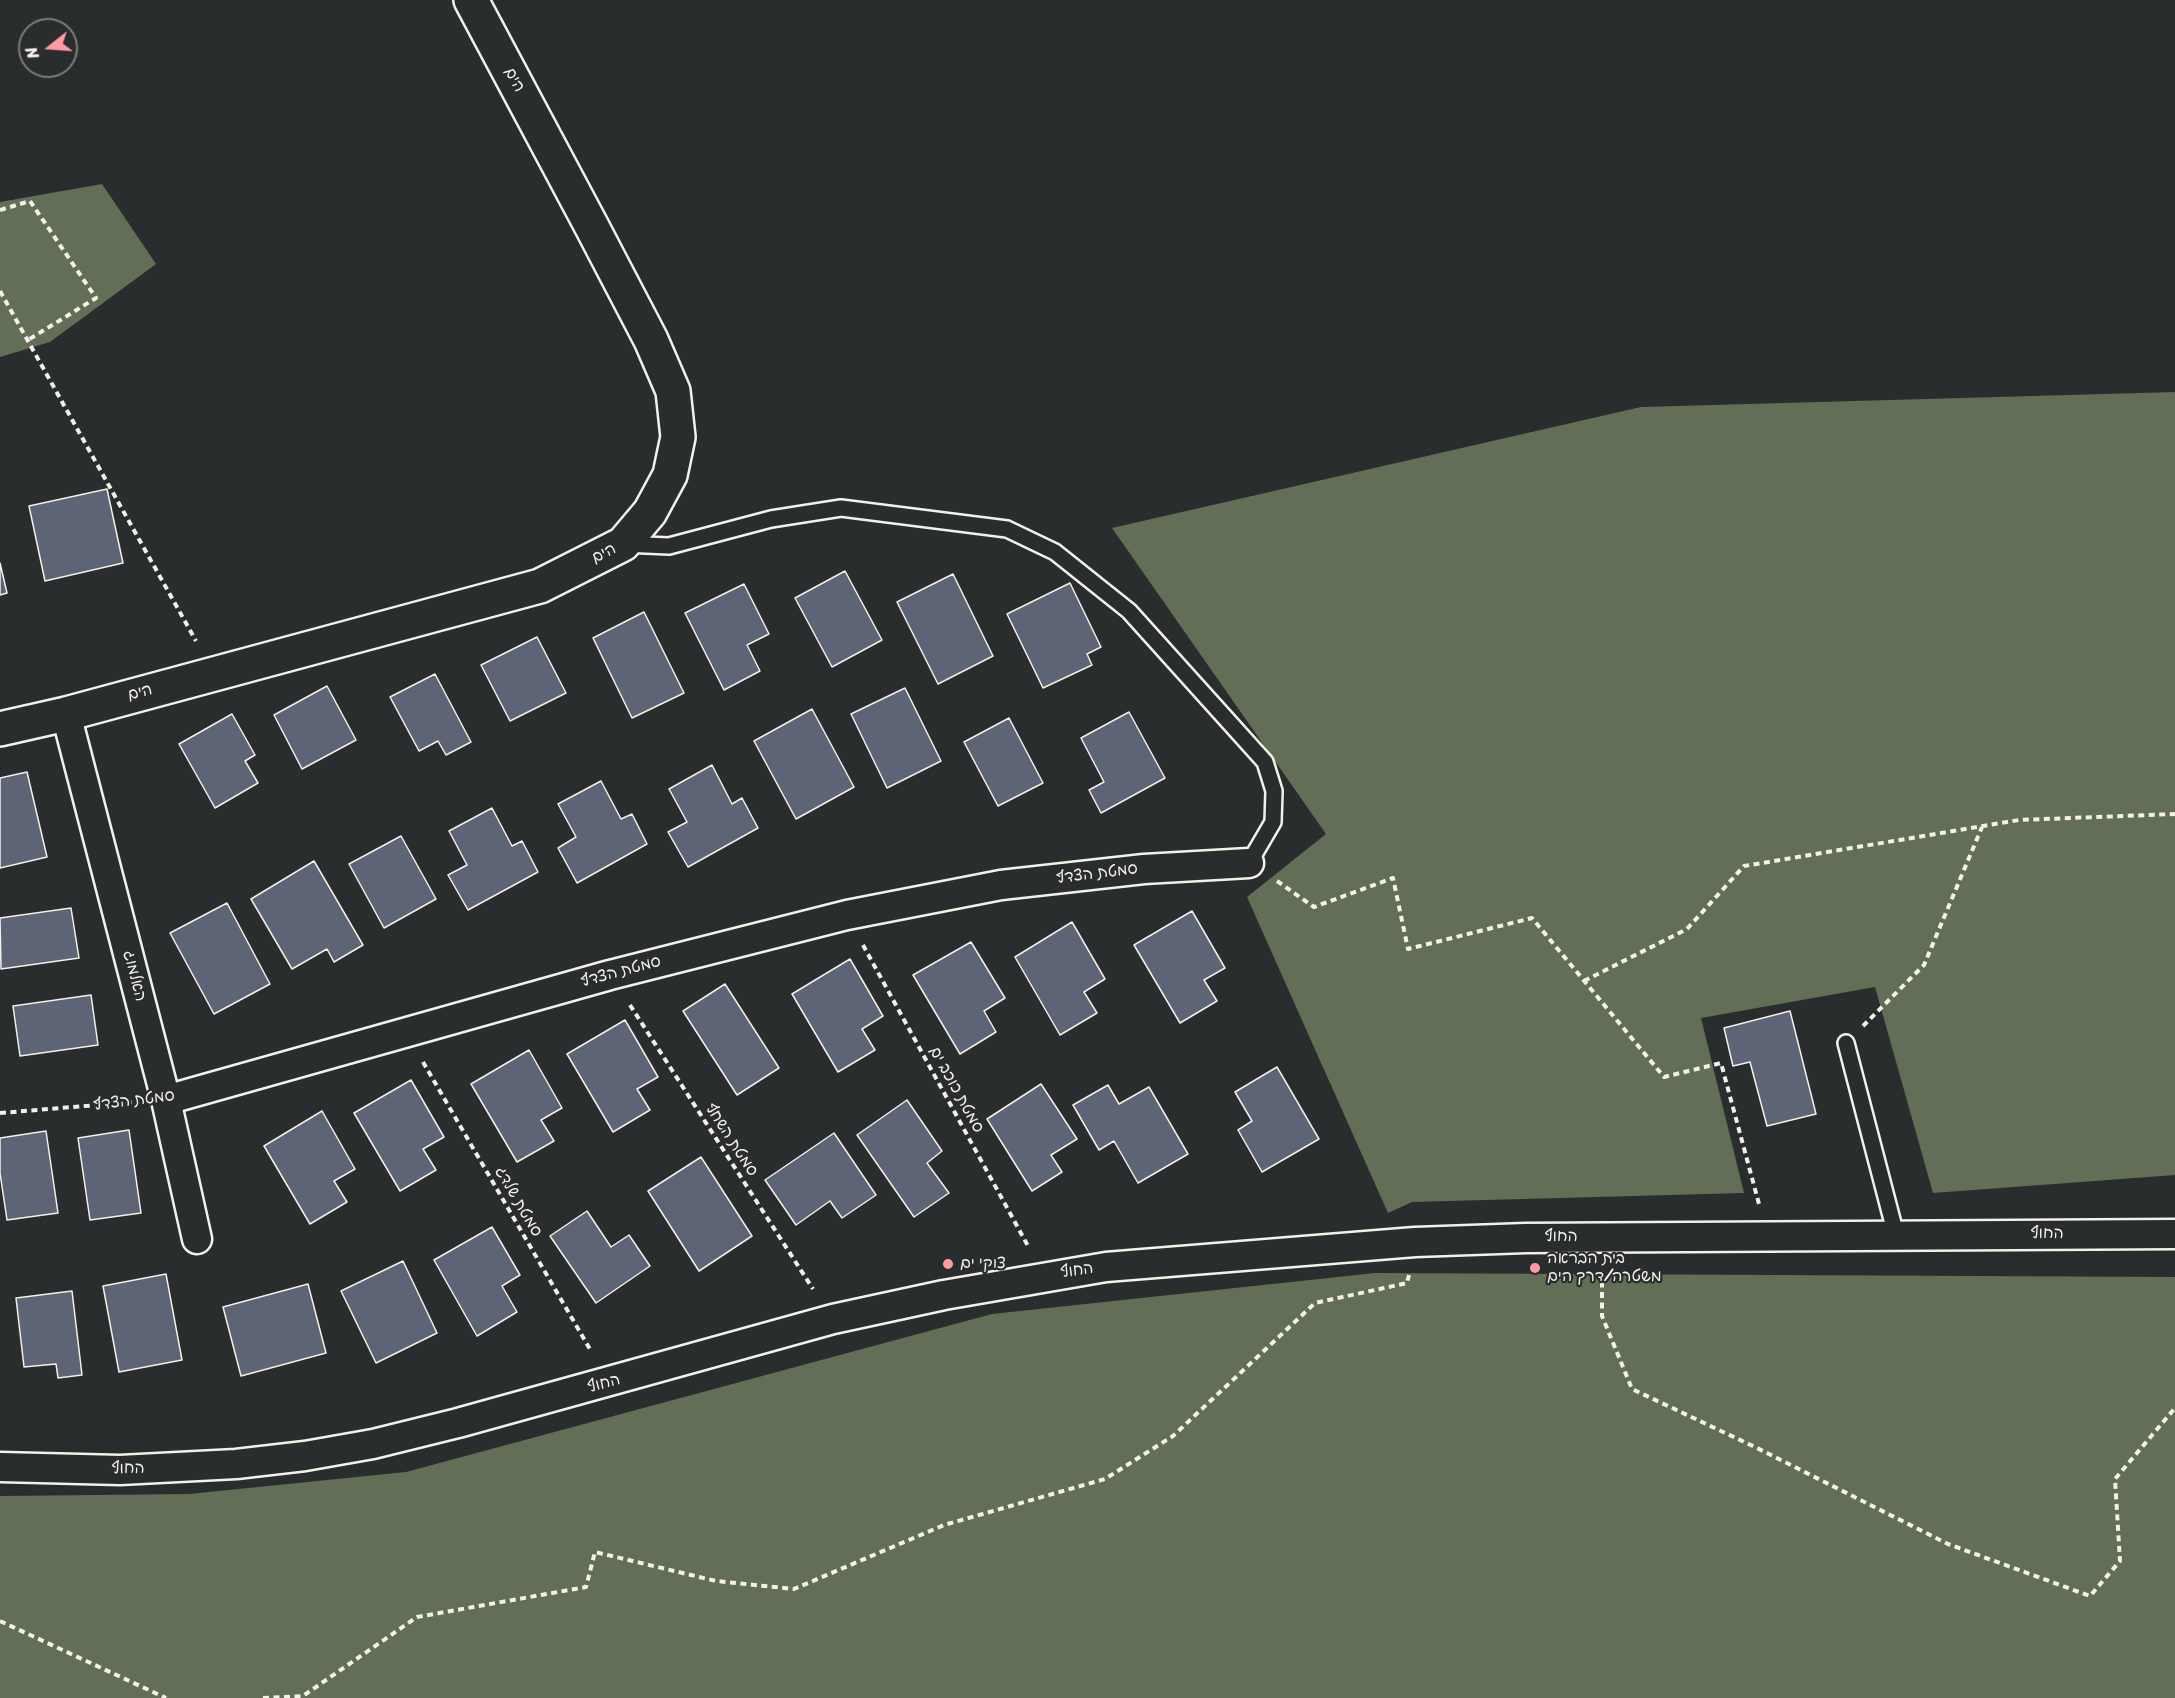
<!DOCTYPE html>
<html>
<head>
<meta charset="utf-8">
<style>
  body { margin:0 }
  #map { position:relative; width:2175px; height:1698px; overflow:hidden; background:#2a2d2e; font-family:Sriracha,sans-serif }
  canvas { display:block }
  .north { position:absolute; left:18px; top:18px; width:60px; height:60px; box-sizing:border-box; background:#2a2d2e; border:2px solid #7b7b78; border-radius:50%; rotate:253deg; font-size:16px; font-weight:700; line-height:24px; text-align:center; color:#f4f1e8 }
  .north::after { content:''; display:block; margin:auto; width:21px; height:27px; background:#ff9aa2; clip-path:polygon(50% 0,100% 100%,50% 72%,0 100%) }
</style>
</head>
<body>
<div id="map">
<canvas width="2175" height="1698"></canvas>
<div class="north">N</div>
</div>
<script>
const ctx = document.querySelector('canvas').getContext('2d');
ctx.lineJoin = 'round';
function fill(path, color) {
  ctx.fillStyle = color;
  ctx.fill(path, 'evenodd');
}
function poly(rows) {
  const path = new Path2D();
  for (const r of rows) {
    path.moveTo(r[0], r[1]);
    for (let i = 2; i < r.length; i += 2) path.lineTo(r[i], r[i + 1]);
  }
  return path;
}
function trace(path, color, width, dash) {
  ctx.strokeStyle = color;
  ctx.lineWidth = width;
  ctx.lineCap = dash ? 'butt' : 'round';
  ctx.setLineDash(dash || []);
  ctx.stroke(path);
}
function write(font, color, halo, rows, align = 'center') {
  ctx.font = font + ' Sriracha,"Playpen Sans Hebrew",sans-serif';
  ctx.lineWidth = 4.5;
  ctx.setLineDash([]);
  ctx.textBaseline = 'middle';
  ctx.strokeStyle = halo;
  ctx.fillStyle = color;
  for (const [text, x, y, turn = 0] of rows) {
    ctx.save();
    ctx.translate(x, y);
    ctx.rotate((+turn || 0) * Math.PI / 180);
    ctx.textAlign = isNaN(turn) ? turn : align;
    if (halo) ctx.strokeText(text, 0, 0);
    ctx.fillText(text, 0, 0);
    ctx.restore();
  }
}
fill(poly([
  [102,184,156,264,50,342,0,357,0,202],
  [2175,392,2175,1175,1933,1193,1875,987,1701,1018,1744,1193,1412,1202,1388,1213,1247,897,1326,834,1112,528,1641,407],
  [1375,1273,2175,1277,2175,1698,0,1698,0,1496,189,1494,406,1472,992,1314]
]), '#626e56');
const building = poly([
  [107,489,123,563,45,581,29,506,107,489],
  [0,563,7,593,0,595,0,563],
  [845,571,882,640,832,667,795,598,845,571],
  [953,574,993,656,938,684,897,602,953,574],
  [1070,583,1101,647,1087,654,1092,665,1043,688,1007,614,1070,583],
  [744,584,769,634,747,645,760,671,724,690,685,613,744,584],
  [644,612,684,693,632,718,593,638,644,612],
  [537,637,566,693,510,721,481,665,537,637],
  [435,674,471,742,446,755,438,741,419,751,390,697,435,674],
  [327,686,356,740,302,769,274,715,327,686],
  [905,688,941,761,887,788,851,714,905,688],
  [812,709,854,787,796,819,754,741,812,709],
  [1129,712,1165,778,1101,813,1089,790,1104,782,1081,738,1129,712],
  [232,714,255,755,245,761,258,783,215,808,179,744,232,714],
  [1009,718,1043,783,998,806,964,742,1009,718],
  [712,765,732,804,742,798,758,828,688,867,668,832,687,822,669,789,712,765],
  [27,772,47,857,0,868,0,778,27,772],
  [601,781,621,819,632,814,647,844,577,883,558,848,576,837,558,804,601,781],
  [492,808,512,846,522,841,538,872,468,910,448,875,467,865,449,831,492,808],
  [401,836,436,899,384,928,349,864,401,836],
  [314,861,363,945,334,962,327,949,292,969,251,899,314,861],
  [227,903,270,984,214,1014,170,933,227,903],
  [71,908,79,958,1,969,0,918,71,908],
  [1192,911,1225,968,1204,980,1217,1001,1180,1023,1134,945,1192,911],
  [1072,922,1105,979,1084,992,1097,1013,1060,1035,1015,957,1072,922],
  [971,942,1005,998,984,1011,996,1032,960,1054,913,975,971,942],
  [850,959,883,1016,862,1029,875,1050,838,1072,792,994,850,959],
  [725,984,779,1068,737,1095,683,1011,725,984],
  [91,995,98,1045,20,1056,13,1006,91,995],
  [1790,1011,1816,1114,1767,1126,1750,1062,1733,1066,1724,1028,1790,1011],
  [625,1020,658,1077,637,1089,650,1110,613,1132,567,1054,625,1020],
  [529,1050,562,1108,541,1120,554,1141,517,1162,471,1084,529,1050],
  [1277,1067,1319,1139,1262,1172,1238,1130,1252,1121,1235,1092,1277,1067],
  [411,1080,444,1137,423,1149,436,1170,400,1191,354,1113,411,1080],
  [1041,1084,1077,1139,1051,1155,1062,1172,1032,1191,987,1119,1041,1084],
  [1108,1085,1119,1104,1149,1087,1188,1154,1138,1183,1114,1141,1099,1150,1073,1105,1108,1085],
  [907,1100,942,1151,927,1163,949,1193,914,1217,857,1135,907,1100],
  [322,1111,355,1169,334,1181,347,1202,310,1224,264,1146,322,1111],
  [129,1130,141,1213,90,1220,78,1138,129,1130],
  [46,1131,58,1213,7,1220,0,1173,0,1138,46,1131],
  [834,1133,876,1195,842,1218,830,1201,796,1225,765,1180,834,1133],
  [701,1157,752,1236,699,1271,648,1191,701,1157],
  [587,1211,611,1247,629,1235,650,1266,596,1303,550,1236,587,1211],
  [492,1227,520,1275,502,1286,517,1312,477,1336,434,1260,492,1227],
  [403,1261,437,1333,376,1363,341,1291,403,1261],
  [166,1274,182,1360,119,1372,103,1286,166,1274],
  [308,1284,326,1353,241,1376,223,1307,308,1284],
  [72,1291,82,1375,58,1378,56,1364,24,1367,16,1298,72,1291]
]);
fill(building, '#5c6475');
trace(building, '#f4f1e8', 1.5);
const lane = poly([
  [623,544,669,546,771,519,841,508,1007,529,1055,552,1129,611,1265,762,1274,791,1273,822,1249,863],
  [1846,1043,1896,1235]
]);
const street = poly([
  [66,714,166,1100,197,1239],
  [166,1100,610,975,847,915,1001,885,1144,869,1249,863],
  [0,1467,120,1470,236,1464,305,1456,373,1444,458,1423,833,1319,944,1295,1106,1267,1415,1242,1526,1238,2175,1234]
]);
const secondary = poly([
  [0,729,66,714,540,586,623,544,650,512,670,475,678,437,673,391,651,340,592,227,471,0]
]);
trace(lane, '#f4f1e8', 20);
trace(street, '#f4f1e8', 33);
trace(secondary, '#f4f1e8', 38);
trace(poly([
  [0,210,30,201,96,298,28,340],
  [0,291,196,641],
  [1277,881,1314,907,1393,878,1408,949,1532,918,1664,1077,1721,1063,1759,1204],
  [863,945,1028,1246],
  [1584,981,1687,929,1744,866,2019,820,2175,814],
  [630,1005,813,1289],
  [1863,1026,1924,965,1982,827],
  [423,1062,591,1351],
  [0,1113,134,1102],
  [1602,1271,1602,1316,1632,1389,1755,1447,1948,1544,2090,1596,2120,1561,2115,1479,2175,1408],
  [0,1621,166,1698],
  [263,1698,303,1696,417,1617,586,1587,595,1552,716,1581,794,1589,944,1525,1105,1479,1173,1436,1315,1303,1407,1283,1409,1275]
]), '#f4f1e8', 4, [6, 4.5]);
trace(lane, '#2a2d2e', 15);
trace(street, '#2a2d2e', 28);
trace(secondary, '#2a2d2e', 33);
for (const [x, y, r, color] of [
  [948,1264,6,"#ff9aa2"],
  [1535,1268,6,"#ff9aa2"]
]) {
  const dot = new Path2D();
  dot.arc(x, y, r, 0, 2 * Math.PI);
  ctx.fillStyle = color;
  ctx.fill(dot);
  trace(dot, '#2a2d2e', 2);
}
write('16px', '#f4f1e8', '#2a2d2e', [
  ["הים",514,80,62],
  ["הים",604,554,-27],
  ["הים",140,693,-15],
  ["סמטת הצדף",1097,874,-7],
  ["סמטת הצדף",621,972,-15],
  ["האלמוג",134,976,76],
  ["סמטת כוכב ים",956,1090,61],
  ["סמטת הצדף",134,1101,-7],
  ["סמטת השחף",731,1140,57],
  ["סמטת שלדג",518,1202,60],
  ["החוף",2047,1234],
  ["החוף",1561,1237],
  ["החוף",1077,1271,-8],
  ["החוף",604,1384,-15],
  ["החוף",128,1469,-1]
]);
write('16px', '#f4f1e8', '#2a2d2e', [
  ["בית הבראה",1547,1259],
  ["משטרה/דרך הים",1547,1277],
  ["צוקי ים",960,1264]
], 'left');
</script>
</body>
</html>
